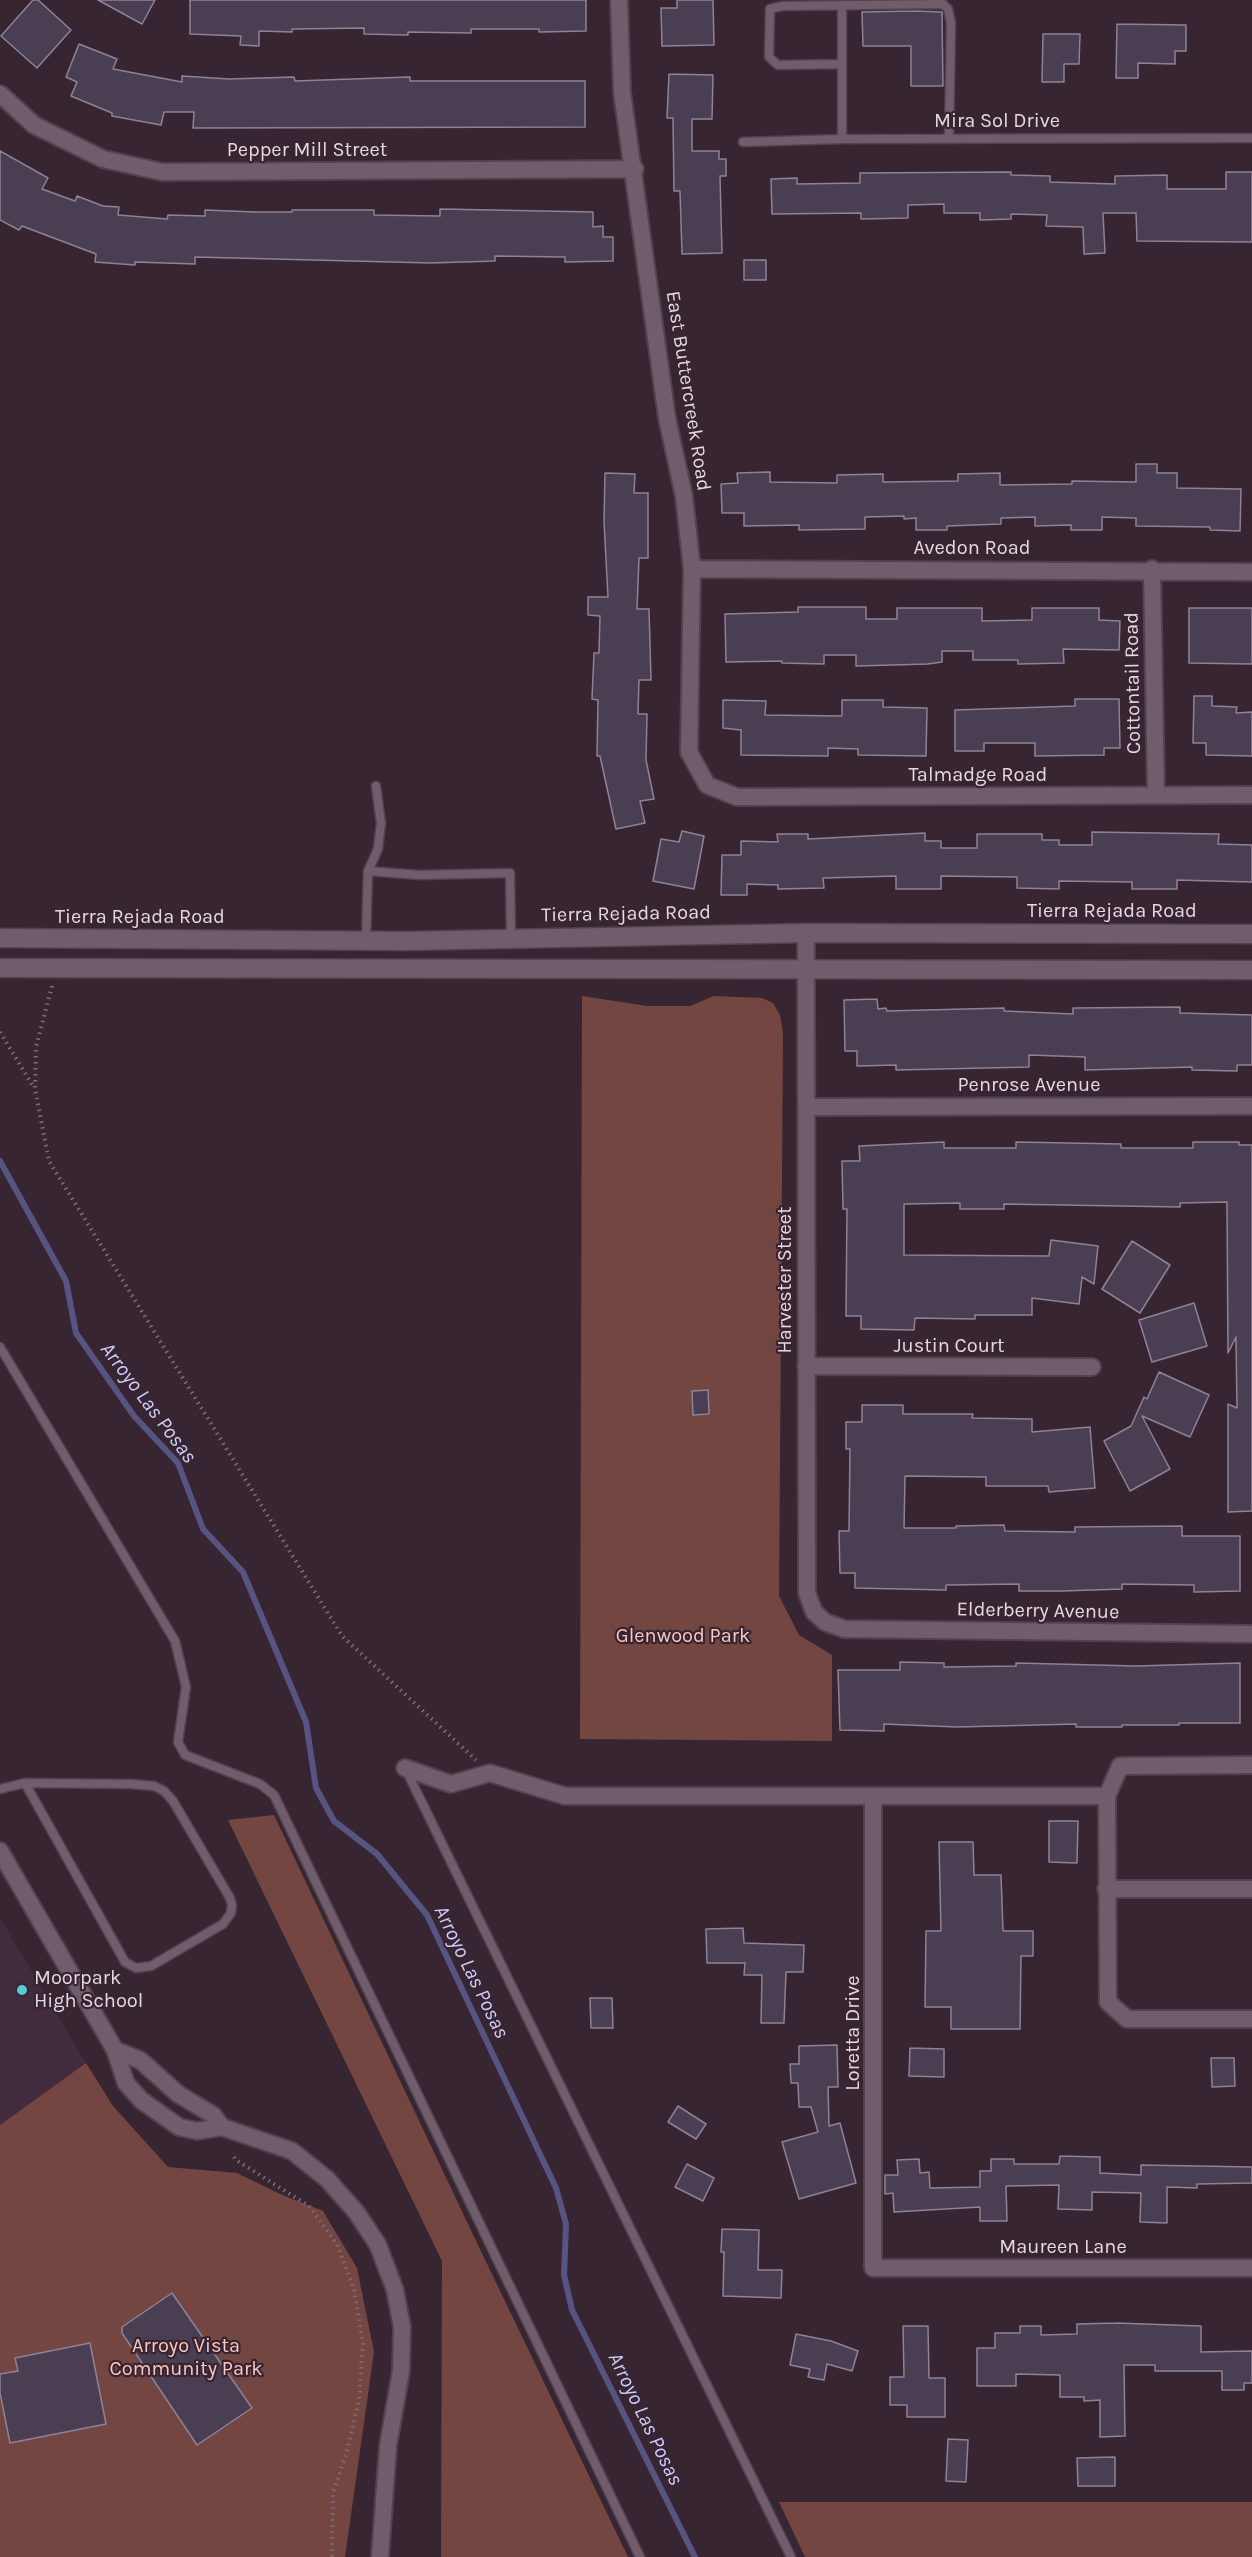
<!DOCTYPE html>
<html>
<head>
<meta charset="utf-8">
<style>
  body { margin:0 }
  canvas { display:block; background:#372532 }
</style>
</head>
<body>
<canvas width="1252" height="2557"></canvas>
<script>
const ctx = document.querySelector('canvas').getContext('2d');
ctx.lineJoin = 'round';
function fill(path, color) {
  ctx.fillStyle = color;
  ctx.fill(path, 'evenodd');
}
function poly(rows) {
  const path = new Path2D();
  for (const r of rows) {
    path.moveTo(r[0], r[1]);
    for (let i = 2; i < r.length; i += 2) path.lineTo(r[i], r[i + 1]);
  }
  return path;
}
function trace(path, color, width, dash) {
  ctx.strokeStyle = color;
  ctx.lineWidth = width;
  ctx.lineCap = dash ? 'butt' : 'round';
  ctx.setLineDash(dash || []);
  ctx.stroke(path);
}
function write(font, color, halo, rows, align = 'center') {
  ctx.font = font + ' Karla,sans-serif';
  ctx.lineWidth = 4.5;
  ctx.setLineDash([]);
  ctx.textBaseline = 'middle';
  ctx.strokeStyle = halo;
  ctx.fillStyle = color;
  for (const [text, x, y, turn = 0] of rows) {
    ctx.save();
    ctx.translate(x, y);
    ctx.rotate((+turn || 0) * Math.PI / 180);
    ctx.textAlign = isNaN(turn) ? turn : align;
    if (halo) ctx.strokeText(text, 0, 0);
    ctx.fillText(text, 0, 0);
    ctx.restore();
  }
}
fill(poly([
  [0,1918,86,2063,0,2125]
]), '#432b3e');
fill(poly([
  [582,996,647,1006,690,1006,714,996,762,998,773,1003,780,1015,783,1033,779,1596,799,1635,832,1655,832,1741,580,1739],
  [274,1815,477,2243,628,2557,441,2557,442,2261,228,1820],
  [86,2063,113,2106,168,2167,237,2173,280,2194,323,2211,357,2268,374,2352,345,2557,0,2557,0,2125],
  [779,2502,1252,2502,1252,2557,805,2557]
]), '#734641');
trace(poly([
  [0,1161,66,1281,76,1333,134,1416,178,1463,203,1529,243,1572,306,1722,316,1788,334,1821,377,1854,427,1915,556,2188,566,2224,564,2275,572,2310,695,2557]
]), '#565481', 6);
const building = poly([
  [33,0,38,0,71,30,37,68,1,36,33,0],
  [98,0,155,0,142,24,98,0],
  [190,0,586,0,586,31,539,32,539,29,471,29,471,33,408,32,408,35,364,34,364,28,292,29,292,32,259,31,259,46,240,45,241,36,190,34,190,0],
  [677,0,713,0,714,45,662,46,661,8,677,8,677,0],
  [914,11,942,12,943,86,911,86,911,46,863,46,862,12,914,11],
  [1117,24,1186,25,1186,51,1175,51,1175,64,1138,63,1138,78,1116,78,1117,24],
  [1043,34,1080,34,1079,64,1064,64,1064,82,1042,82,1043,34],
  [79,44,117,59,113,69,182,82,182,76,229,79,294,77,295,81,410,77,410,81,585,81,585,127,193,128,194,112,164,112,161,125,112,116,112,113,71,96,77,82,66,77,79,44],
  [669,74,713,75,712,119,692,119,692,151,719,151,719,159,726,159,726,176,720,176,722,253,682,254,680,191,674,191,673,118,667,118,669,74],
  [0,151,48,178,42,189,75,201,77,196,103,206,119,207,118,215,167,219,168,215,205,216,205,210,255,212,292,212,292,210,374,210,374,215,440,216,440,209,593,212,593,227,603,226,603,237,613,237,613,261,565,262,565,257,495,256,495,261,431,263,195,257,195,264,135,262,135,265,95,262,96,254,22,226,19,230,0,220,0,151],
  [1011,172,1011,175,1050,176,1050,182,1115,184,1115,176,1167,175,1167,189,1226,189,1226,172,1252,172,1252,242,1137,241,1136,213,1103,213,1105,253,1084,254,1083,227,1046,226,1047,215,1011,214,1011,219,980,220,980,213,944,213,944,204,908,205,908,218,861,219,861,213,772,214,771,179,797,178,797,184,860,183,860,173,1011,172],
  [744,260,766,260,766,280,744,280,744,260],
  [1136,464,1157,464,1157,473,1177,473,1177,488,1241,489,1240,531,1210,530,1210,527,1136,526,1136,518,1102,517,1102,530,1071,530,1071,525,1035,526,1035,517,1001,518,1001,524,947,526,947,530,916,530,916,518,904,519,904,516,865,517,865,529,799,530,799,525,744,526,744,513,722,513,721,484,738,483,737,473,770,472,770,482,837,483,837,475,883,474,883,482,958,481,958,474,1000,473,1000,485,1072,484,1072,481,1136,482,1136,464],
  [605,473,635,474,634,493,648,493,648,558,639,558,637,609,649,609,651,680,639,680,638,714,647,714,646,760,654,799,640,801,645,823,616,829,600,756,597,756,598,700,592,699,594,653,599,653,600,616,588,615,588,597,608,597,604,521,605,473],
  [798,607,866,607,866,619,897,619,897,608,982,608,982,621,1032,620,1032,608,1099,608,1099,620,1120,621,1119,650,1063,649,1064,663,1018,664,1018,660,973,660,973,651,942,651,942,662,928,664,856,666,856,655,824,655,824,664,782,663,782,661,726,662,725,614,798,612,798,607],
  [1189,608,1252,608,1252,664,1189,663,1189,608],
  [1194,696,1212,696,1212,706,1237,707,1236,713,1252,712,1252,756,1206,755,1206,743,1193,743,1194,696],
  [1075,699,1119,699,1120,748,1104,748,1104,755,1035,756,1035,743,984,743,984,751,955,751,955,710,1075,706,1075,699],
  [723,700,766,701,765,715,842,716,842,700,883,700,883,707,927,708,926,756,858,755,858,749,828,748,828,756,741,755,741,730,723,728,723,700],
  [682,831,704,836,694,889,653,881,661,839,679,842,682,831],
  [1092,832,1219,834,1218,844,1252,845,1252,882,1177,880,1177,889,1132,889,1132,882,1059,881,1059,889,1017,888,1017,877,941,876,941,889,896,889,896,876,823,878,824,888,778,889,778,885,747,884,747,895,721,895,722,855,741,855,741,841,778,842,777,834,808,834,808,839,925,833,925,841,941,841,941,848,977,848,977,834,1042,834,1042,840,1059,840,1059,845,1092,845,1092,832],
  [877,999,878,1009,886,1008,887,1011,1004,1008,1004,1011,1073,1014,1073,1008,1180,1007,1180,1013,1252,1015,1252,1065,1237,1065,1237,1071,1192,1070,1192,1067,1085,1070,1085,1057,1029,1055,1029,1067,896,1070,896,1065,857,1066,857,1051,845,1051,844,1000,877,999],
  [944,1142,944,1148,1016,1148,1016,1142,1121,1144,1121,1148,1193,1148,1193,1142,1239,1142,1239,1145,1252,1145,1252,1511,1228,1512,1228,1404,1237,1408,1236,1337,1228,1353,1227,1202,1180,1203,1180,1207,1004,1204,1004,1209,960,1209,960,1203,904,1204,904,1255,1049,1256,1051,1240,1098,1246,1094,1284,1082,1277,1079,1304,1032,1298,1032,1315,975,1315,975,1319,915,1318,914,1330,861,1329,861,1316,846,1316,847,1209,843,1209,842,1161,860,1161,859,1146,944,1142],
  [1132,1241,1170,1265,1140,1313,1102,1289,1132,1241],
  [1194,1303,1207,1346,1152,1362,1139,1320,1194,1303],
  [1159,1372,1209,1395,1190,1437,1142,1416,1170,1469,1130,1491,1104,1441,1131,1426,1144,1397,1147,1399,1159,1372],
  [708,1390,709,1414,693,1415,692,1391,708,1390],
  [862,1405,903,1405,903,1414,973,1414,972,1418,1032,1419,1032,1432,1090,1427,1095,1488,1049,1492,1048,1486,986,1486,986,1477,905,1476,904,1528,956,1528,956,1526,1004,1525,1005,1531,1075,1532,1075,1527,1182,1526,1182,1536,1240,1536,1240,1591,1194,1592,1194,1585,1122,1584,1122,1589,1062,1591,1019,1591,1019,1584,946,1585,946,1590,855,1588,855,1573,840,1573,839,1531,849,1531,850,1449,846,1449,846,1422,862,1422,862,1405],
  [900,1662,944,1663,944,1667,1016,1666,1016,1663,1136,1666,1240,1663,1240,1723,1179,1723,1179,1725,1122,1725,1122,1727,1076,1727,1076,1724,957,1727,884,1724,884,1731,840,1730,838,1670,900,1670,900,1662],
  [1049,1821,1078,1821,1077,1863,1049,1862,1049,1821],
  [939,1842,973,1842,974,1875,1001,1875,1003,1931,1033,1931,1033,1956,1021,1956,1020,2029,951,2029,951,2007,925,2007,926,1931,941,1931,939,1842],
  [743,1928,744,1943,804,1945,803,1972,786,1972,784,2023,761,2023,762,1975,744,1975,745,1963,707,1963,706,1929,743,1928],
  [590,1998,612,1998,613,2028,591,2028,590,1998],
  [837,2045,838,2087,828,2087,829,2126,840,2123,856,2183,799,2199,782,2142,818,2132,811,2107,799,2107,798,2083,791,2083,790,2064,799,2064,799,2046,837,2045],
  [910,2048,944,2049,944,2077,909,2076,910,2048],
  [1211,2058,1234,2058,1235,2086,1212,2087,1211,2058],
  [678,2106,706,2124,696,2139,668,2122,678,2106],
  [1060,2156,1100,2157,1100,2173,1141,2175,1141,2165,1252,2167,1252,2183,1197,2184,1197,2188,1167,2187,1167,2223,1140,2222,1141,2193,1092,2192,1092,2210,1058,2209,1059,2185,1006,2186,1007,2221,980,2221,980,2207,894,2212,893,2193,885,2194,885,2175,898,2175,897,2160,919,2159,920,2173,929,2172,930,2188,980,2187,980,2171,991,2171,991,2159,1014,2159,1014,2164,1059,2164,1060,2156],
  [687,2164,714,2178,703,2201,675,2187,687,2164],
  [722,2229,759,2230,758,2270,782,2270,781,2298,723,2296,724,2252,721,2252,722,2229],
  [172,2293,252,2408,197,2445,122,2333,122,2327,172,2293],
  [1116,2323,1201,2326,1201,2352,1252,2351,1252,2383,1244,2383,1244,2390,1222,2390,1222,2371,1155,2371,1155,2365,1124,2365,1125,2436,1100,2437,1100,2400,1084,2401,1084,2397,1060,2397,1060,2375,1016,2374,1016,2386,977,2386,977,2348,995,2348,995,2333,1020,2333,1020,2326,1041,2326,1041,2335,1077,2334,1077,2324,1116,2323],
  [903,2326,928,2326,929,2378,945,2378,945,2417,907,2417,907,2405,890,2405,890,2377,904,2377,903,2326],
  [796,2334,831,2341,858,2351,852,2371,827,2364,824,2380,808,2377,810,2369,790,2365,796,2334],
  [90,2343,106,2424,10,2443,0,2393,0,2374,18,2371,15,2358,90,2343],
  [948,2439,968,2440,966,2482,946,2481,948,2439],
  [1115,2457,1115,2486,1078,2486,1077,2458,1115,2457]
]);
fill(building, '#493e52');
trace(building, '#8f8298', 1.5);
const lane = poly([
  [842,5,842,139],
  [842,64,778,65,769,57,770,9,782,6,943,4,948,9,951,23,949,138],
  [743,142,842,139,1252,138],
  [368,871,419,875,510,873,511,939],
  [366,941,368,871,378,849,381,823,376,786],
  [0,1347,175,1641,186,1687,178,1742,185,1755,260,1784,274,1795,640,2557],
  [406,1770,791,2557],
  [0,1789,25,1783,131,1784,154,1786,164,1791,173,1801,230,1898,232,1905,231,1913,223,1924,151,1966,136,1968,125,1962,25,1783]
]);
const street = poly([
  [619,0,622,92,667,418,684,496,692,569,689,752,707,785,737,797,1252,795],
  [0,94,34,125,103,159,162,172,635,169],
  [692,569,1252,572],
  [1152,569,1156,795],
  [806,933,807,1593,814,1612,825,1622,844,1629,1252,1634],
  [807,1107,1252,1106],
  [806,1366,1092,1367],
  [405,1768,451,1784,490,1773,565,1796,1107,1796,1120,1766,1252,1765],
  [1107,1796,1108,2002,1127,2019,1252,2019],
  [873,1797,873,2268,1252,2268],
  [0,1851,115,2050,126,2083,141,2100,179,2127,197,2131,222,2127,292,2151,327,2179,357,2213,378,2245,395,2290,402,2327,401,2371,388,2446,380,2557],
  [1106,1889,1252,1889],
  [115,2050,140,2060,178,2094,213,2115,222,2127]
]);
const secondary = poly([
  [0,938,406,941,806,933,1252,934],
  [0,968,1252,970]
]);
trace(lane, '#51424e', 11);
trace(street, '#51424e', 20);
trace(secondary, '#51424e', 21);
trace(poly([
  [52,986,36,1047,35,1089,49,1161,342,1636,476,1760],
  [0,1032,34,1088],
  [234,2157,236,2160,309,2206,337,2244,354,2289,363,2343,359,2401,347,2451,333,2493,332,2557]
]), '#7d6e79', 4, [1.5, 4.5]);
trace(lane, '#715c6b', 8);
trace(street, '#715c6b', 16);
trace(secondary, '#715c6b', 18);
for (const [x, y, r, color] of [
  [22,1990,6,"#54cadc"]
]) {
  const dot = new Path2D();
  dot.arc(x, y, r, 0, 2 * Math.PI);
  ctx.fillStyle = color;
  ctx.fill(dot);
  trace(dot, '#372532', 2);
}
write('20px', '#e4d8e1', '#372532', [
  ["Mira Sol Drive",997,121],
  ["Pepper Mill Street",307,150],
  ["East Buttercreek Road",688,391,81],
  ["Avedon Road",972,548],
  ["Cottontail Road",1133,683,-91],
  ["Talmadge Road",978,775],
  ["Tierra Rejada Road",1112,911],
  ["Tierra Rejada Road",626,914,-1],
  ["Tierra Rejada Road",140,917],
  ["Penrose Avenue",1029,1085],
  ["Harvester Street",785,1280,-90],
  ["Justin Court",949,1346],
  ["Elderberry Avenue",1038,1611,1],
  ["Loretta Drive",853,2033,-90],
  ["Maureen Lane",1063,2247]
]);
write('20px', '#fbc6c0', '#372532', [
  ["Glenwood Park",683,1636],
  ["Arroyo Vista",186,2346],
  ["Community Park",186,2369]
]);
write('20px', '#e4d8e1', '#372532', [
  ["Moorpark",34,1978],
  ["High School",34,2001]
], 'left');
write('italic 21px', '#cecdfa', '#372532', [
  ["Arroyo Las Posas",148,1403,53],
  ["Arroyo Las Posas",471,1972,64],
  ["Arroyo Las Posas",645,2419,64]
]);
</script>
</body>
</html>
